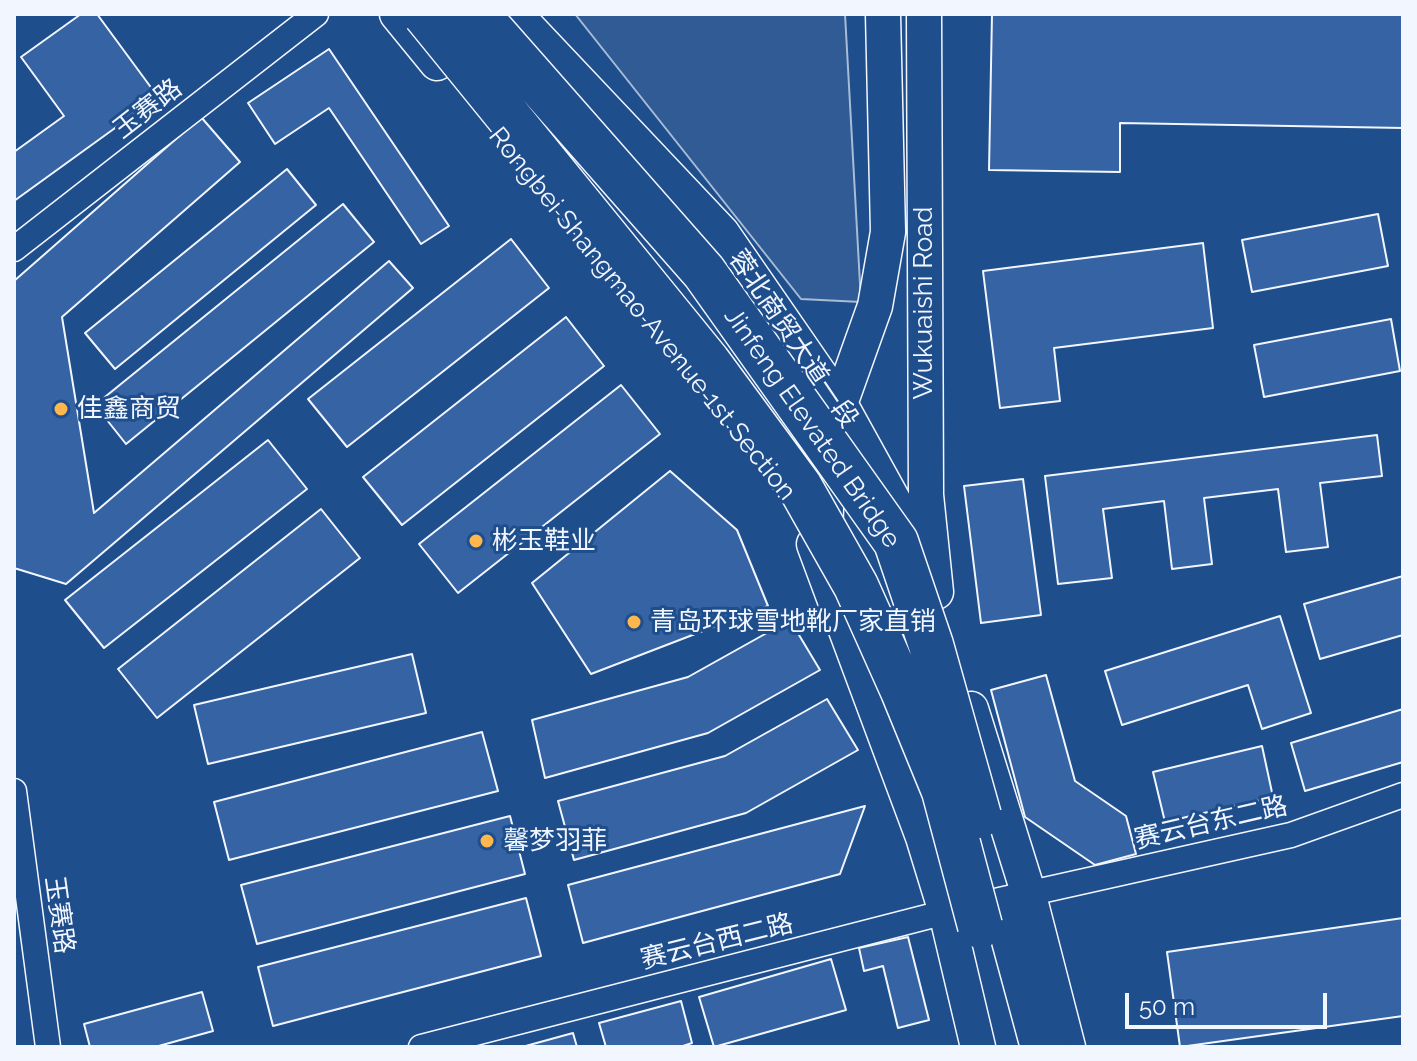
<!DOCTYPE html>
<html>
<head>
<meta charset="utf-8">
<style>
  body { margin:0 }
  #map { position:relative; width:1417px; height:1061px; overflow:hidden; background:#1f4e8c; font-family:Raleway,sans-serif }
  canvas { display:block }
  .frame { position:absolute; inset:0; border:16px solid #f2f6ff; pointer-events:none }
  .scale { position:absolute; left:1125px; top:993px; width:202px; height:36px; box-sizing:border-box; border:4px solid #f2f6ff; border-top:0; padding-left:10px; font-size:24px; line-height:28px; white-space:nowrap; color:#f2f6ff; -webkit-text-stroke:6px #1f4e8c; paint-order:stroke }
</style>
</head>
<body>
<div id="map">
<canvas width="1417" height="1061"></canvas>
<div class="frame"></div>
<div class="scale">50 m</div>
</div>
<script>
const ctx = document.querySelector('canvas').getContext('2d');
ctx.lineJoin = 'round';
function fill(path, color) {
  ctx.fillStyle = color;
  ctx.fill(path, 'evenodd');
}
function poly(rows) {
  const path = new Path2D();
  for (const r of rows) {
    path.moveTo(r[0], r[1]);
    for (let i = 2; i < r.length; i += 2) path.lineTo(r[i], r[i + 1]);
  }
  return path;
}
function trace(path, color, width, dash) {
  ctx.strokeStyle = color;
  ctx.lineWidth = width;
  ctx.lineCap = dash ? 'butt' : 'round';
  ctx.setLineDash(dash || []);
  ctx.stroke(path);
}
function write(font, color, halo, rows, align = 'center') {
  ctx.font = font + ' Raleway,"Noto Sans SC",sans-serif';
  ctx.lineWidth = 6;
  ctx.setLineDash([]);
  ctx.textBaseline = 'middle';
  ctx.strokeStyle = halo;
  ctx.fillStyle = color;
  for (const [text, x, y, turn = 0] of rows) {
    ctx.save();
    ctx.translate(x, y);
    ctx.rotate((+turn || 0) * Math.PI / 180);
    ctx.textAlign = isNaN(turn) ? turn : align;
    if (halo) ctx.strokeText(text, 0, 0);
    ctx.fillText(text, 0, 0);
    ctx.restore();
  }
}
const built = poly([
  [575,14,845,14,861,302,801,299,575,14]
]);
fill(built, '#305b95');
trace(built, '#a8bbd7', 2);
const building = poly([
  [81,14,97,14,158,97,14,201,14,152,64,116,21,57,81,14],
  [992,14,1403,14,1403,128,1120,123,1120,172,989,170,992,14],
  [329,49,449,226,421,244,329,108,275,144,248,103,329,49],
  [201,117,240,162,62,317,94,513,389,261,413,288,66,584,14,568,14,281,201,117],
  [287,169,316,205,115,369,85,333,287,169],
  [343,204,374,242,126,444,95,405,343,204],
  [1378,214,1388,266,1252,292,1242,240,1378,214],
  [511,239,549,288,347,447,308,399,511,239],
  [1203,243,1213,328,1054,348,1060,401,1000,408,983,271,1203,243],
  [566,317,604,366,402,525,363,477,566,317],
  [1391,319,1400,371,1264,397,1254,345,1391,319],
  [621,385,660,434,458,593,419,544,621,385],
  [1377,435,1382,476,1320,483,1328,547,1286,552,1278,489,1204,498,1212,564,1172,569,1164,501,1103,509,1112,578,1058,584,1045,476,1377,435],
  [268,440,307,489,104,648,65,600,268,440],
  [670,471,737,530,768,606,591,674,532,583,670,471],
  [1023,479,1041,615,981,623,964,486,1023,479],
  [321,509,360,558,157,718,118,669,321,509],
  [1403,576,1403,635,1320,659,1304,604,1403,576],
  [1280,616,1311,713,1262,729,1248,685,1122,725,1105,671,1280,616],
  [790,620,820,670,708,733,545,778,532,720,688,677,790,620],
  [412,654,426,713,208,764,194,705,412,654],
  [1046,675,1075,781,1126,816,1136,854,1095,865,1025,817,991,690,1046,675],
  [827,699,858,750,746,813,574,860,558,801,725,756,827,699],
  [1403,709,1403,762,1305,791,1291,743,1403,709],
  [482,732,498,791,229,860,214,802,482,732],
  [1262,746,1273,797,1165,822,1153,772,1262,746],
  [865,806,840,874,583,943,568,885,865,806],
  [510,816,525,874,257,944,241,885,510,816],
  [526,898,541,956,273,1026,258,967,526,898],
  [1403,918,1403,1016,1180,1047,1167,952,1403,918],
  [908,937,929,1020,898,1028,883,966,864,971,859,948,908,937],
  [831,959,846,1010,714,1047,699,997,831,959],
  [202,992,213,1031,155,1047,90,1047,84,1024,202,992],
  [681,1001,692,1043,680,1047,606,1047,599,1023,681,1001],
  [573,1033,577,1047,522,1047,573,1033]
]);
fill(building, '#3563a3');
trace(building, '#f2f6ff', 2);
const street = poly([
  [14,249,316,14],
  [14,791,48,1047],
  [421,1047,946,912,1291,835,1403,795]
]);
const secondary = poly([
  [397,14,437,63],
  [515,14,722,233,840,404,914,538],
  [924,14,926,495,936,592],
  [825,537,827,478,840,404,875,306,888,232,883,14],
  [814,544,923,837,946,912,978,1047],
  [971,709,1028,892,1068,1047]
]);
const highway = poly([
  [1008,918,1043,1047]
]);
trace(street, '#f2f6ff', 27);
trace(secondary, '#f2f6ff', 37);
trace(highway, '#f2f6ff', 47);
trace(street, '#1f4e8c', 24);
trace(secondary, '#1f4e8c', 34);
trace(highway, '#1f4e8c', 44);
const highwayBridge = poly([
  [425,14,708,362,800,487,856,586,903,691,944,791,980,926],
  [477,14,704,272,896,542,931,645,979,816]
]);
trace(highwayBridge, '#f2f6ff', 47, []);
trace(highwayBridge, '#1f4e8c', 44);
for (const [x, y, r, color] of [
  [61,409,8,"#ffb74d"],
  [476,541,8,"#ffb74d"],
  [634,622,8,"#ffb74d"],
  [487,841,8,"#ffb74d"]
]) {
  const dot = new Path2D();
  dot.arc(x, y, r, 0, 2 * Math.PI);
  ctx.fillStyle = color;
  ctx.fill(dot);
  trace(dot, '#1f4e8c', 3);
}
write('26px', '#f2f6ff', '#1f4e8c', [
  ["玉赛路",148,109,-38],
  ["Wukuaishi Road",924,303,-90],
  ["Rongbei Shangmao Avenue 1st Section",642,314,51],
  ["蓉北商贸大道一段",793,339,56],
  ["Jinfeng Elevated Bridge",812,428,55],
  ["赛云台东二路",1211,823,-13],
  ["玉赛路",59,915,82],
  ["赛云台西二路",717,942,-14]
]);
write('26px', '#f2f6ff', '#1f4e8c', [
  ["佳鑫商贸",77,409],
  ["彬玉鞋业",492,541],
  ["青岛环球雪地靴厂家直销",650,622],
  ["馨梦羽菲",503,841]
], 'left');
</script>
</body>
</html>
